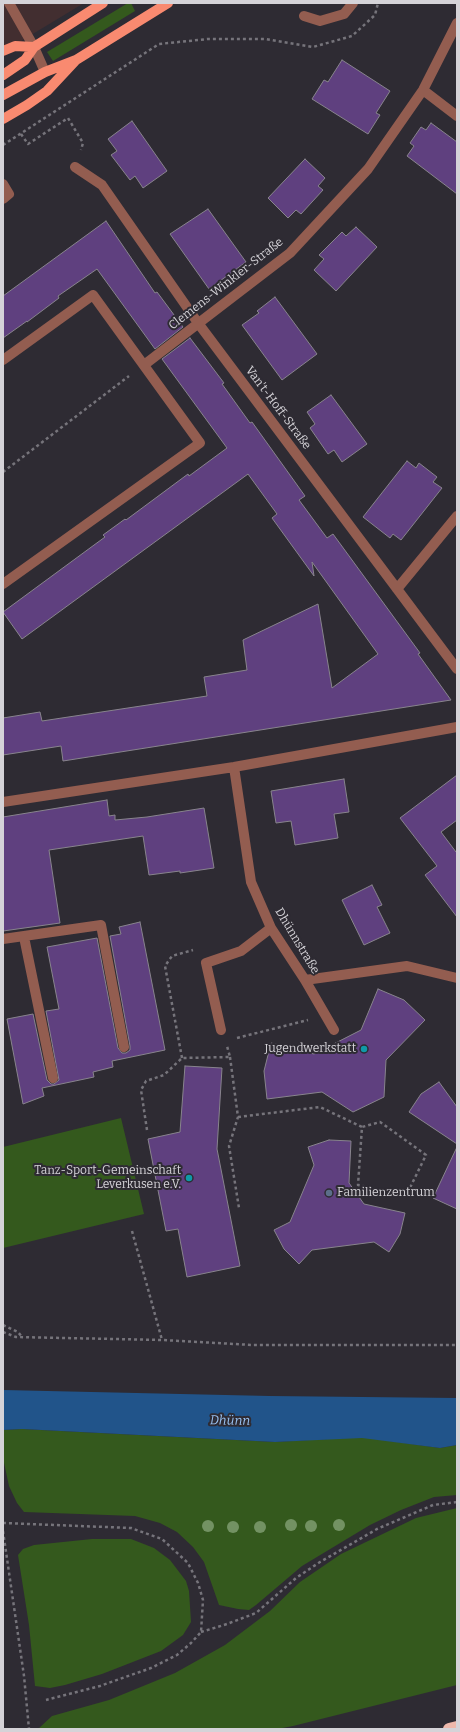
<!DOCTYPE html>
<html>
<head>
<meta charset="utf-8">
<style>
  body { margin:0 }
  #map { position:relative; width:460px; height:1732px; overflow:hidden; background:#2e2b33; font-family:Bitter,serif }
  canvas { display:block }
  .frame { position:absolute; inset:0; border:4px solid #d5d3d8; pointer-events:none }
</style>
</head>
<body>
<div id="map">
<canvas width="460" height="1732"></canvas>
<div class="frame"></div>
</div>
<script>
const ctx = document.querySelector('canvas').getContext('2d');
ctx.lineJoin = 'round';
function fill(path, color) {
  ctx.fillStyle = color;
  ctx.fill(path, 'evenodd');
}
function poly(rows) {
  const path = new Path2D();
  for (const r of rows) {
    path.moveTo(r[0], r[1]);
    for (let i = 2; i < r.length; i += 2) path.lineTo(r[i], r[i + 1]);
  }
  return path;
}
function trace(path, color, width, dash) {
  ctx.strokeStyle = color;
  ctx.lineWidth = width;
  ctx.lineCap = dash ? 'butt' : 'round';
  ctx.setLineDash(dash || []);
  ctx.stroke(path);
}
function write(font, color, halo, rows, align = 'center') {
  ctx.font = font + ' Bitter,serif';
  ctx.lineWidth = 4;
  ctx.setLineDash([]);
  ctx.textBaseline = 'middle';
  ctx.strokeStyle = halo;
  ctx.fillStyle = color;
  for (const [text, x, y, turn = 0] of rows) {
    ctx.save();
    ctx.translate(x, y);
    ctx.rotate((+turn || 0) * Math.PI / 180);
    ctx.textAlign = isNaN(turn) ? turn : align;
    if (halo) ctx.strokeText(text, 0, 0);
    ctx.fillText(text, 0, 0);
    ctx.restore();
  }
}
fill(poly([
  [3,3,84,3,3,52]
]), '#422e30');
fill(poly([
  [128,3,131,3,135,11,53,61,47,52],
  [121,1118,144,1214,3,1248,3,1147],
  [22,1429,275,1442,362,1437,440,1448,457,1445,457,1495,434,1497,401,1510,370,1525,302,1566,256,1605,249,1610,238,1609,219,1605,204,1562,193,1547,177,1532,160,1523,135,1516,24,1512,17,1503,9,1486,3,1458,3,1430],
  [457,1508,457,1685,293,1726,277,1729,38,1729,52,1716,109,1700,175,1673,225,1645,270,1611,300,1582,341,1554,416,1518],
  [92,1539,131,1539,154,1548,170,1560,186,1581,189,1591,191,1622,183,1635,161,1651,102,1674,65,1685,50,1688,35,1686,29,1625,18,1555,23,1549,34,1545]
]), '#34591d');
fill(poly([
  [3,1390,270,1396,457,1398,457,1445,440,1448,362,1438,275,1442,22,1429,3,1430]
]), '#21548a');
const building = poly([
  [342,60,390,91,376,113,380,115,368,134,312,99,324,80,328,82,342,60],
  [132,121,167,171,143,188,135,176,130,180,111,155,117,151,108,139,132,121],
  [431,123,457,142,457,194,407,156,414,146,410,143,421,127,426,130,431,123],
  [305,159,325,178,318,186,323,190,301,214,296,210,288,218,268,198,305,159],
  [208,209,246,262,209,289,170,234,208,209],
  [106,221,155,293,157,292,183,327,155,349,97,269,58,296,59,298,27,322,27,321,3,338,3,296,106,221],
  [356,227,377,247,336,291,314,270,324,259,319,255,342,232,346,236,356,227],
  [275,297,317,354,282,380,242,325,259,313,257,311,275,297],
  [190,338,224,383,222,384,250,423,252,422,305,496,299,500,327,538,333,534,420,653,418,654,451,700,63,761,61,746,3,755,3,718,40,712,42,721,207,696,204,677,247,670,243,640,318,604,332,688,378,654,312,562,314,576,272,518,277,514,248,474,22,639,3,612,90,548,105,537,103,535,125,519,126,520,188,474,189,476,227,448,162,359,190,338],
  [331,395,367,444,342,462,334,450,328,454,310,428,315,424,307,412,331,395],
  [407,461,416,468,419,463,437,477,433,482,442,488,401,540,393,534,390,538,363,517,407,461],
  [457,775,457,820,441,832,456,852,457,851,457,917,425,875,437,866,400,818,457,775],
  [344,779,349,812,334,814,338,838,295,845,291,821,276,823,271,791,344,779],
  [107,800,109,816,115,815,115,820,147,817,204,808,214,868,180,873,180,871,149,875,143,836,49,850,60,923,3,931,3,817,107,800],
  [372,885,382,905,377,907,390,933,364,945,342,900,372,885],
  [140,922,165,1050,112,1061,113,1067,93,1072,94,1077,42,1088,44,1096,23,1104,7,1019,33,1014,47,1080,51,1084,54,1084,59,1080,46,1011,59,1009,47,947,97,938,118,1048,122,1053,126,1053,130,1050,130,1046,110,936,121,934,119,927,140,922],
  [378,989,404,1000,425,1020,386,1060,384,1097,353,1112,322,1092,267,1099,264,1071,271,1043,314,1054,361,1030,378,989],
  [185,1066,222,1068,217,1149,240,1266,187,1277,178,1229,166,1231,148,1139,180,1132,185,1066],
  [439,1082,457,1107,457,1144,409,1112,421,1094,439,1082],
  [329,1140,351,1141,349,1183,364,1204,405,1213,400,1234,389,1252,374,1242,312,1250,299,1264,284,1249,274,1230,290,1222,314,1165,308,1147,329,1140],
  [457,1147,457,1209,433,1198,457,1147]
]);
fill(building, '#5f407f');
trace(building, '#88848d', 1);
trace(poly([
  [21,134,28,144,68,118,83,143,81,150],
  [3,145,159,44,208,39,265,39,313,47,352,36,375,15,378,3],
  [3,472,129,376],
  [237,1038,308,1020],
  [230,1057,238,1117,229,1146,239,1208],
  [182,1058,165,966,172,956,193,950],
  [238,1117,320,1107,362,1127,358,1185,406,1196,426,1155,380,1122,362,1127],
  [147,1130,141,1090,146,1081,164,1075,182,1058,230,1057,227,1046],
  [132,1231,162,1340],
  [3,1325,18,1332,22,1337],
  [3,1332,16,1337,162,1340,252,1345,457,1345],
  [3,1523,131,1528,162,1539,188,1563,198,1583,203,1600,201,1632,191,1643,177,1655,151,1668,100,1686,46,1700],
  [3,1531,24,1676,29,1729],
  [201,1632,227,1624,256,1613,296,1578,320,1562,377,1529,433,1505,457,1502]
]), '#76747b', 2.5, [3, 3]);
trace(poly([
  [9,3,34,47,45,72],
  [304,16,320,21,344,14,353,3],
  [423,90,457,116],
  [75,167,102,185,198,323,457,669],
  [3,184,9,194,3,199],
  [3,360,93,295,200,443,3,584],
  [144,365,290,253,368,169,423,90,457,23],
  [397,589,457,516],
  [234,767,251,882,271,928,305,980,334,1030],
  [3,802,234,767,457,727],
  [24,937,53,1078],
  [3,939,101,925,124,1047],
  [305,980,407,966,457,978],
  [221,1030,206,963,241,951,271,928]
]), '#935d50', 10);
trace(poly([
  [3,51,15,46,34,47],
  [3,75,25,60,34,47,103,3],
  [3,95,45,72,76,60,168,3],
  [3,119,27,105,47,91,75,61]
]), '#f98a70', 10);
trace(poly([
  [449,1729,457,1727]
]), '#eeb8ab', 12);
ctx.fillStyle = '#739263';
for (const [x, y] of [
  [291,1525],
  [339,1525],
  [208,1526],
  [311,1526],
  [233,1527],
  [260,1527]
]) {
  ctx.beginPath();
  ctx.arc(x, y, 6, 0, 2 * Math.PI);
  ctx.fill();
}
for (const [x, y, r, color] of [
  [364,1049,4,"#0f9aa8"],
  [189,1178,4,"#0f9aa8"],
  [329,1193,4,"#5c6f8a"]
]) {
  const dot = new Path2D();
  dot.arc(x, y, r, 0, 2 * Math.PI);
  ctx.fillStyle = color;
  ctx.fill(dot);
  trace(dot, '#2e2b33', 1.5);
}
write('12px', '#d5d3d8', '#2e2b33', [
  ["Clemens-Winkler-Straße",226,284,-38],
  ["Van't-Hoff-Straße",278,408,53],
  ["Dhünnstraße",297,941,59]
]);
write('12px', '#d5d3d8', '#2e2b33', [
  ["Jugendwerkstatt",356,1049],
  ["Tanz-Sport-Gemeinschaft",181,1171],
  ["Leverkusen e.V.",181,1185],
  ["Familienzentrum",337,1193,"left"]
], 'right');
write('italic 13px', '#9ac3f3', '#2e2b33', [
  ["Dhünn",230,1421,1]
]);
</script>
</body>
</html>
